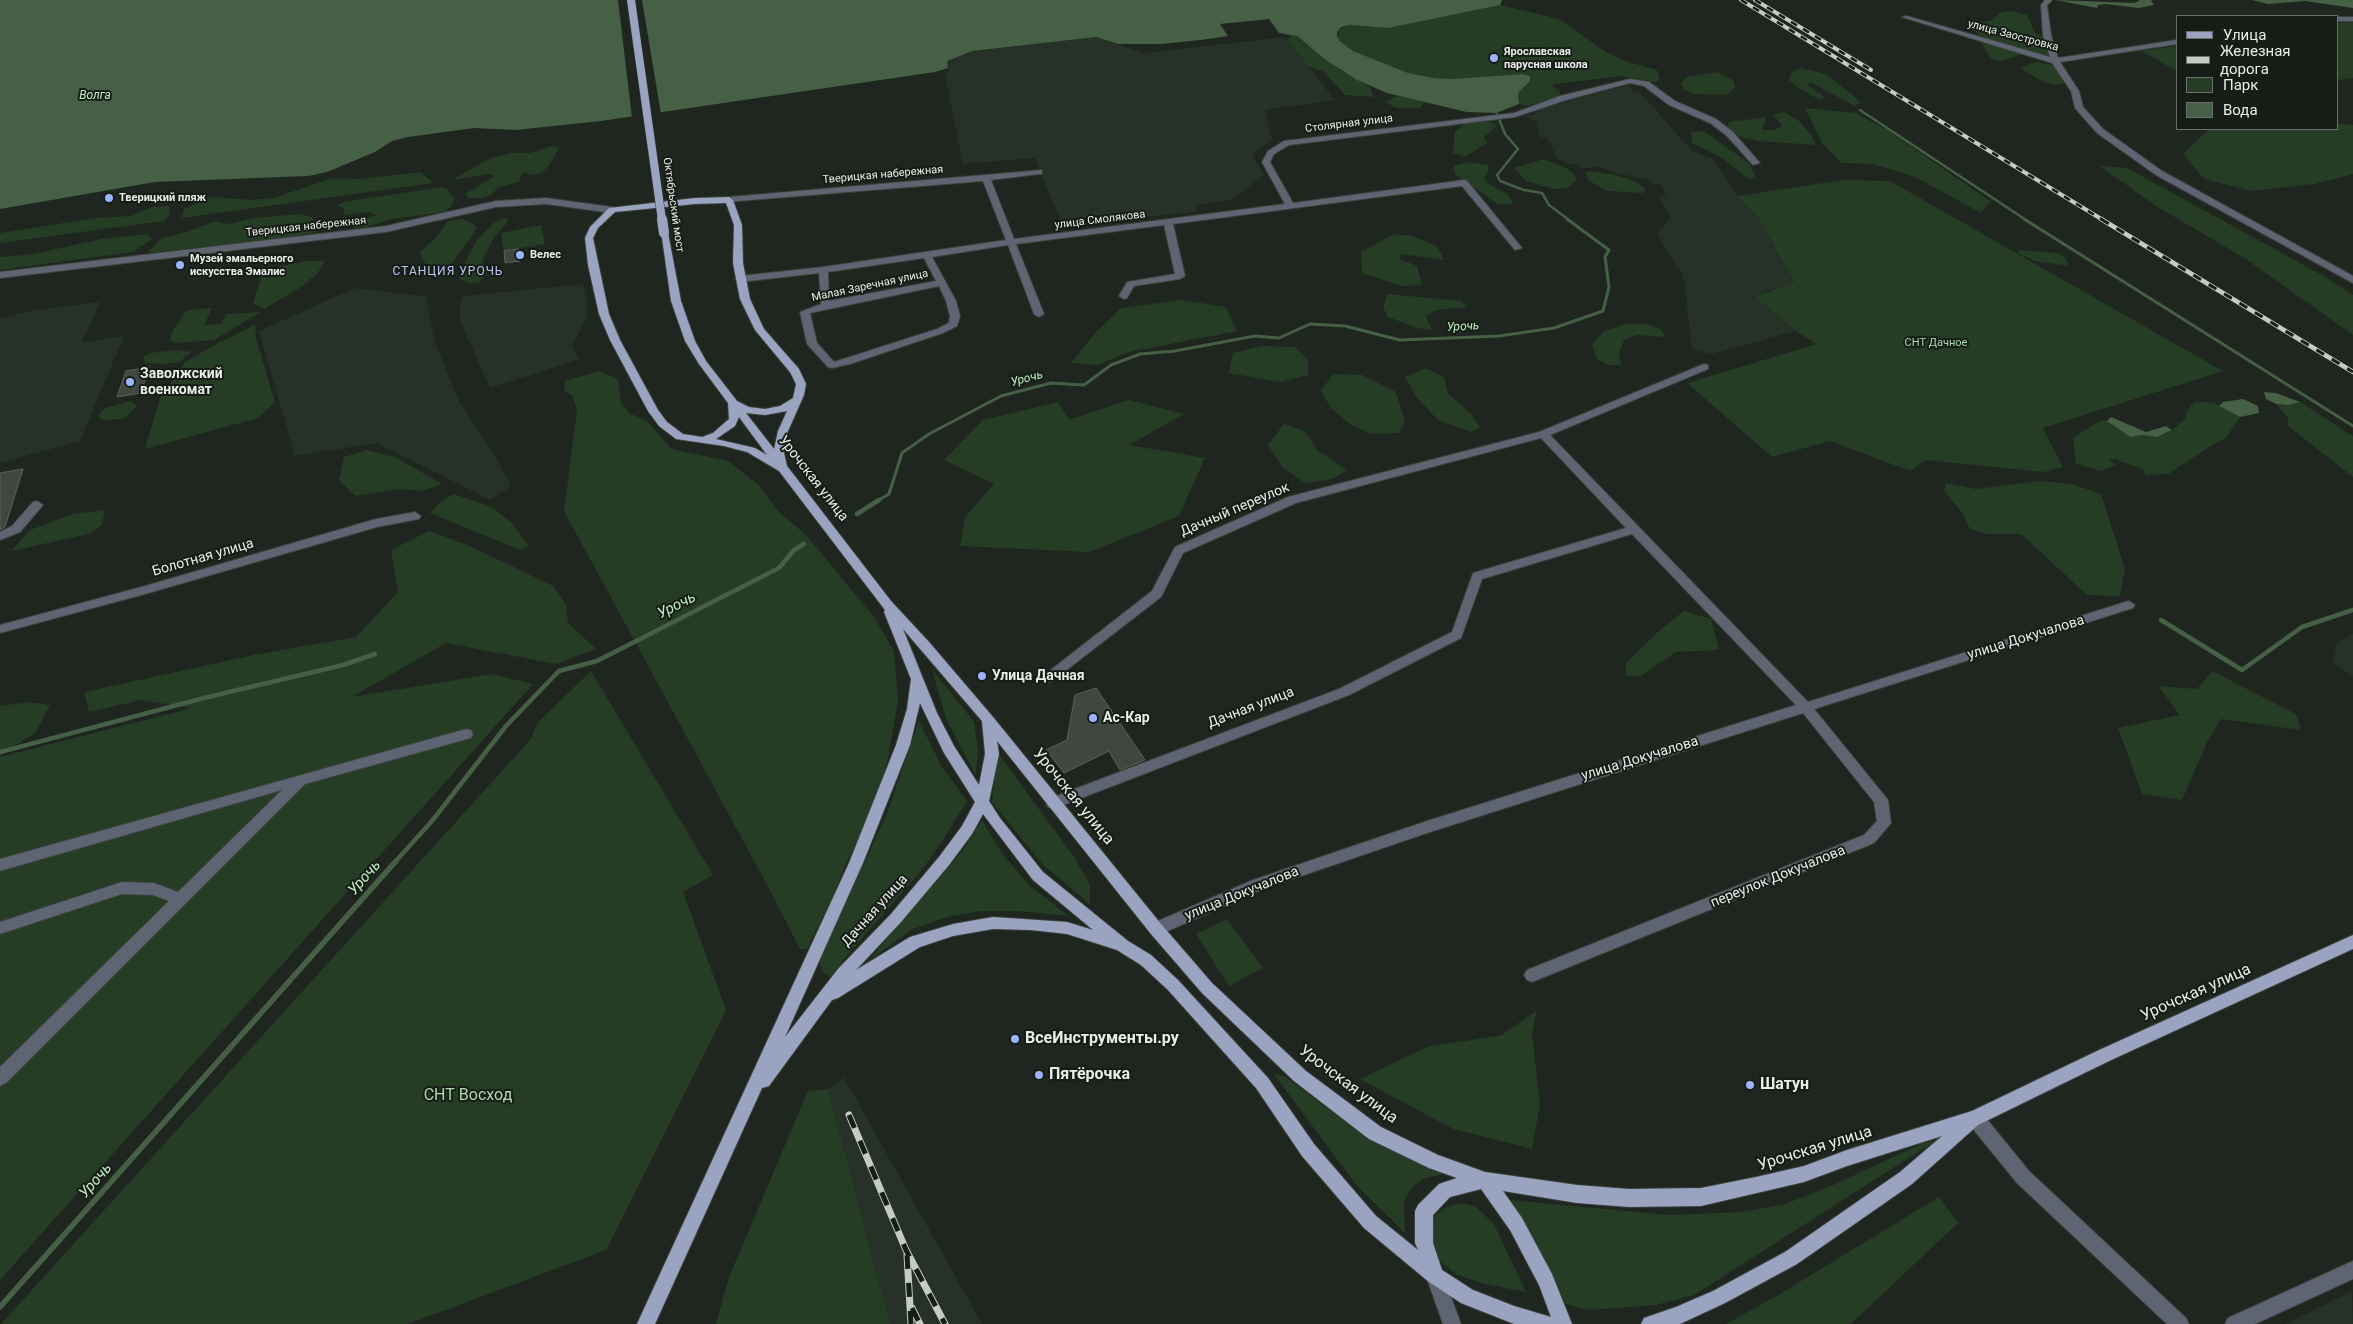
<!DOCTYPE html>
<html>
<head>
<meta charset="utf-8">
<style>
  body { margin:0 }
  #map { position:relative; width:2353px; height:1324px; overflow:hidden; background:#1f251f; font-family:Roboto,sans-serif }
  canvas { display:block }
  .legend { position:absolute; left:2176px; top:15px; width:162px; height:115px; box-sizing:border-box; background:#161c16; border:1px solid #6b706a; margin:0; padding:6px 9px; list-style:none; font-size:15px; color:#eaeee9 }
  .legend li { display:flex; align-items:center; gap:10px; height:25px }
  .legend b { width:25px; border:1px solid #6b706a }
</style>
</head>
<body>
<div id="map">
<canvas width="2353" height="1324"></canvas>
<ul class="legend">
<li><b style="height:6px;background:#9aa4c1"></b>Улица</li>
<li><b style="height:6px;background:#c7cbc6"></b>Железная дорога</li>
<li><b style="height:14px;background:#253d25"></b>Парк</li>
<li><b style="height:14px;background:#466046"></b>Вода</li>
</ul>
</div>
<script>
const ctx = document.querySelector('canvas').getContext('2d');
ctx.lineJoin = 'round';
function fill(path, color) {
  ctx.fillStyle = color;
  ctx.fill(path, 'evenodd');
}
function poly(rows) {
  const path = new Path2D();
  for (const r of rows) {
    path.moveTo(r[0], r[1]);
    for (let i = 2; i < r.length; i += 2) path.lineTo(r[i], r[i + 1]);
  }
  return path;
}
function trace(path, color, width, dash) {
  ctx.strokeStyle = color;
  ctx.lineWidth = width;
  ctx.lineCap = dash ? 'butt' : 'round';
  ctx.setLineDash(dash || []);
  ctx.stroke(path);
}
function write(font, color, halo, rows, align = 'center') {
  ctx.font = font + ' Roboto,sans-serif';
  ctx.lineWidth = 4;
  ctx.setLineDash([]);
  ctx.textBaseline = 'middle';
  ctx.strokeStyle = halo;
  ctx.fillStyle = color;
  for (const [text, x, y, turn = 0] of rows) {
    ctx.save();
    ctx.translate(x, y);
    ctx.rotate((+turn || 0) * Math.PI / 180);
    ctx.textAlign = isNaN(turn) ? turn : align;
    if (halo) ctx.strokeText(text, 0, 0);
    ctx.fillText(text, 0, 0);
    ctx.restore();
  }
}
fill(poly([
  [1094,37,1143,53,1285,37,1335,100,1265,110,1272,139,1252,155,1264,175,1231,200,1199,205,1194,212,1062,225,1035,158,963,164,945,75,949,72,946,62,971,52],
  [1628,85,1635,93,1640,92,1692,151,1712,158,1738,196,1759,219,1794,283,1769,290,1755,297,1796,331,1712,354,1692,349,1684,279,1681,270,1675,265,1657,234,1671,218,1659,196,1666,195,1660,183,1653,184,1648,180,1608,171,1601,167,1581,168,1579,164,1571,165,1562,161,1557,158,1547,138,1540,137,1536,121,1525,117,1540,112,1537,109],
  [583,284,588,304,586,319,572,346,579,359,490,388,460,321,460,303,463,296],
  [355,288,425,296,436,344,458,399,496,458,511,486,490,500,377,443,295,456,259,331],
  [100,302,82,342,124,336,80,441,0,463,0,318,34,310],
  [2353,634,2353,677,2333,662,2337,643],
  [844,1077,845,1079,982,1324,890,1324,828,1089],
  [2352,1291,2353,1324,2285,1324]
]), '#263127');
fill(poly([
  [1500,5,1559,19,1606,52,1625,61,1657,70,1660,79,1656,82,1622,76,1555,84,1551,86,1559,90,1561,96,1527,106,1519,104,1518,93,1530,81,1523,74,1452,79,1434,78,1408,73,1353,51,1341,42,1337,37,1339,29,1351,25,1385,28],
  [2011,11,2027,15,2035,33,2043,37,2049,54,2046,57,1979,36,1974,29,1982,22,1992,20,2000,13],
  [2353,22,2353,78,2337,80,2337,23],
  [1293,34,1341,71,1370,87,1373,97,1345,95,1323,71,1309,67,1287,40],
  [1980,41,2024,54,2000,61,1991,58],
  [2177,46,2177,71,2141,51],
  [2037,62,2052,65,2066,83,2058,85,2043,82,2020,68],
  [1800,68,1826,74,1861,102,1855,106,1812,83,1807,85,1826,98,1820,100,1800,89,1789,80,1792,72],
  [1718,72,1734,81,1735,88,1726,95,1694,94,1683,89,1681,84,1686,77],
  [1396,96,1419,100,1424,103,1420,108,1396,108,1385,102],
  [1805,108,1856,113,1889,131,1990,201,1981,213,1915,177,1873,164,1842,163,1822,143],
  [1784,112,1799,121,1812,136,1816,145,1758,141,1744,138,1727,128,1729,122,1767,117,1762,130,1775,130,1782,126,1773,114],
  [1490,121,1497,126,1484,137,1487,143,1465,157,1453,153,1455,132,1464,124],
  [2337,123,2353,125,2353,174,2315,184,2252,191,2204,179,2183,154,2209,129,2337,129],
  [1704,131,1749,163,1755,176,1750,180,1722,158,1692,143,1691,132],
  [552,146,559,148,549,166,541,173,533,175,522,172,520,181,497,188,492,195,482,198,468,198,465,194,495,176,489,174,452,180,491,158,512,153,530,153],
  [1544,159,1568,169,1575,175,1576,181,1568,188,1554,189,1526,181,1514,168],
  [1469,162,1488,165,1488,172,1484,178,1490,185,1508,194,1513,204,1497,204,1455,174,1454,166],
  [2100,166,2127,168,2322,275,2353,295,2353,335,2246,259,2156,206],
  [1585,171,1612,174,1634,181,1645,188,1644,193,1608,191,1589,181],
  [421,172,433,183,182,218,184,209,212,197,251,200,274,198,332,178,359,179],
  [1843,180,1890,181,2223,371,2043,428,2063,467,2043,472,1926,460,1910,471,1830,441,1772,457,1687,383,1817,344,1796,331,1755,297,1794,282,1759,219,1738,196],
  [443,187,447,189,454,199,451,206,444,212,392,219,367,227,354,228,350,226,351,221,378,215,369,212,344,215,344,208,336,206,343,202],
  [169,206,170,214,164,221,0,243,0,233,95,218,131,216,152,207],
  [300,214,311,217,319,226,316,232,294,237,147,253,162,238,187,232,215,221,227,224,255,218],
  [507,217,507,222,493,239,482,261,487,273,478,283,468,283,459,279,463,266,477,240,494,223],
  [463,219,477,226,472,236,452,263,439,275,430,271,419,253,438,235,448,221],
  [541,225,545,244,504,251,501,233],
  [147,234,152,239,133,252,0,270,0,257,34,254,101,239],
  [1394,234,1412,236,1437,246,1444,260,1401,254,1400,259,1417,266,1422,285,1401,286,1362,273,1361,252],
  [2018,250,2058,253,2066,259,2069,266,2035,261,2020,254],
  [305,261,325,261,317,274,298,289,264,309,253,304,263,270],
  [1387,294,1461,301,1467,307,1436,310,1426,316,1432,330,1417,328,1388,317,1383,307],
  [1182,300,1226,307,1237,331,1129,352,1097,365,1071,363,1096,332,1121,308],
  [212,308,204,325,221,324,226,314,261,312,214,340,176,343,170,341,172,332,187,310],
  [1626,324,1647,324,1660,329,1666,337,1637,335,1624,340,1619,354,1621,365,1607,365,1596,358,1592,345,1604,331],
  [255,325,256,338,275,402,258,418,145,449,160,398,185,362,220,342],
  [1262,346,1295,347,1308,360,1308,375,1280,382,1229,373,1233,353],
  [176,350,192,352,179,362,163,364,145,363,143,357,150,353],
  [1426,368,1444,377,1448,393,1472,415,1480,427,1471,432,1438,420,1417,398,1405,377],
  [599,371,618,379,621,403,629,413,647,421,672,449,728,461,759,485,778,511,807,536,874,617,894,651,898,701,888,758,875,803,859,842,847,861,833,896,807,949,800,949,772,894,564,511,577,410,572,395,564,390,565,381],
  [1333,374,1362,375,1396,392,1405,422,1399,433,1371,434,1351,425,1331,408,1321,391],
  [1129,400,1184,414,1129,445,1205,458,1179,516,1089,552,960,546,965,517,994,484,944,460,983,420,1058,402,1069,420],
  [131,401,137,406,123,419,102,420,98,416,105,408],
  [2194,402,2213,402,2240,417,2226,438,2214,444,2168,474,2146,475,2142,469,2115,459,2108,460,2116,465,2101,471,2076,464,2073,438,2101,420,2107,421,2130,437,2142,435,2157,437,2172,430,2186,418,2186,413],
  [2300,402,2353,436,2353,477,2287,425,2289,419,2276,404,2288,405],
  [1284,424,1305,431,1317,450,1347,470,1333,479,1305,483,1283,468,1268,445],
  [367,450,395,457,442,484,421,491,399,489,355,496,339,480,344,457],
  [2040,481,2072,484,2101,494,2125,569,2120,596,2087,595,2021,534,1987,534,1970,529,1961,511,1944,491,1946,483,1976,489],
  [453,494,492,507,512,523,529,546,520,550,430,513,439,503],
  [105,510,102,525,89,534,11,551,30,530,73,514],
  [429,531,468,545,553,586,566,604,568,623,596,649,556,664,446,643,352,697,491,674,533,684,0,1280,0,757,192,708,141,700,89,712,84,692,254,655,356,637,398,592,391,550],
  [1684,611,1711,619,1719,650,1676,652,1641,676,1625,676,1626,663,1661,629],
  [932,669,974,722,978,748,976,776,946,719],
  [591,671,713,875,683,892,726,1010,606,1250,408,1324,1,1324,531,739,537,723],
  [2212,671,2296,714,2301,730,2221,719,2208,740,2182,800,2142,794,2118,728,2180,715,2158,686,2197,689],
  [28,702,50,705,36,732,0,756,0,706],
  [919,721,941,765,967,801,937,849,921,871,844,959,831,978,822,971,819,961,886,816],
  [998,753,1074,857,1090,885,1090,904,1043,865,992,802],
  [982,820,1003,855,1029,885,1069,916,1018,911,981,911,947,917,913,929,867,962,964,849],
  [1227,919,1263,968,1229,986,1196,934],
  [1537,1010,1532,1034,1540,1105,1532,1149,1453,1129,1360,1079,1427,1047,1502,1035],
  [1273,1073,1284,1076,1376,1144,1443,1174,1423,1179,1412,1187,1404,1202,1405,1233,1357,1186],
  [828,1089,890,1324,716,1324,729,1277,808,1091],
  [1937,1140,1694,1295,1656,1305,1589,1310,1565,1304,1546,1262,1509,1200,1669,1215,1742,1212,1785,1204,1831,1186,1923,1143],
  [1939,1197,1958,1223,1851,1324,1726,1324,1778,1295],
  [1461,1203,1475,1206,1494,1224,1526,1292,1485,1284,1455,1274,1438,1259,1429,1245,1429,1229,1435,1216,1446,1207]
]), '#253d25');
fill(poly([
  [0,0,1502,0,1500,5,1388,28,1351,25,1341,27,1337,32,1337,37,1341,42,1353,51,1408,73,1434,78,1452,79,1523,74,1530,76,1530,81,1518,93,1519,104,1496,113,1467,112,1437,105,1387,93,1357,80,1327,61,1297,36,1279,33,1269,19,1220,24,1228,36,1201,40,1161,44,1118,44,1096,37,973,51,947,61,948,68,935,72,601,121,516,130,474,128,408,137,392,141,375,152,327,172,308,176,155,182,0,209],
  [2055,0,2135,3,2140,0,2151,0,2154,5,2138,8,2106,4,2098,5,2097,8],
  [2252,0,2353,0,2353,8,2305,1,2268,4],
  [2264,392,2276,393,2300,402,2288,405,2276,404,2266,399],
  [2243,399,2258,406,2259,413,2240,417,2219,406,2223,402],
  [2111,417,2146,432,2166,426,2172,430,2157,437,2142,435,2130,437,2107,421]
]), '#466046');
fill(poly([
  [618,0,642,0,661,114,632,118]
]), '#1f251f');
trace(poly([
  [1860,110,2026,220],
  [1497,114,1505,134,1518,149,1497,175,1500,181,1524,190,1542,193,1549,205,1569,220]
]), '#466046', 2.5);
trace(poly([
  [2024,219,2353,426],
  [877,501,889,494,902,453,929,434,1001,396,1051,383,1084,385,1111,365,1140,354,1175,351,1255,336,1279,338,1310,324,1345,326,1400,340,1499,336,1554,328,1603,311,1609,287,1605,257,1609,250,1567,219]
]), '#466046', 3);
trace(poly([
  [857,514,879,500],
  [2161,620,2242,670,2302,627,2353,610],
  [0,752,204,698,343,665,375,654],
  [395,862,432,821,506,726,559,671,597,661,779,568,794,550,804,544]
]), '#466046', 4.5);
trace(poly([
  [0,1307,396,861]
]), '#466046', 5.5);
const building = poly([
  [518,249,520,261,505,263,504,251,518,249],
  [149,367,141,393,117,397,126,371,149,367],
  [23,469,5,527,0,530,0,473,23,469],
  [1096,688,1145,760,1120,770,1109,751,1064,773,1046,750,1067,740,1075,695,1096,688]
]);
fill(building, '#404740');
trace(building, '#5b625b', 1);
const minor = poly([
  [2045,0,2052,0,2047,5,2051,35,2058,58,2177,40,2177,44,2060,62,2079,91,2083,107,2103,129,2162,171,2353,276,2353,283,2156,175,2097,133,2075,108,2071,91,2052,63,1902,17,1907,16,2050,57,2043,35,2041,5,2045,0],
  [2337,17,2353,17,2353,21,2337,21,2337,17],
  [1630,79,1649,82,1675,101,1716,119,1733,132,1760,163,1753,165,1727,136,1710,123,1669,105,1644,86,1630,83,1566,100,1515,117,1289,145,1274,154,1270,162,1293,203,1464,180,1467,181,1522,248,1515,250,1462,186,1173,224,1185,276,1180,279,1134,286,1127,298,1124,299,1119,296,1127,282,1175,274,1164,225,1016,244,1044,314,1039,317,1034,314,1008,245,932,257,956,301,960,316,957,326,943,333,850,364,832,368,828,367,807,344,800,312,821,304,819,273,740,282,735,279,740,276,823,267,1006,240,983,181,726,202,726,198,729,197,1042,170,1042,174,1039,174,991,180,1014,239,1285,204,1262,162,1268,151,1284,141,1514,113,1560,96,1630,79],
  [924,258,936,281,829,301,828,272,924,258],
  [939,286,946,301,950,316,949,323,937,329,834,362,817,343,810,313,939,286],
  [546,198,612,207,616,210,612,213,546,204,496,207,386,232,0,278,0,272,386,226,496,201,546,198],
  [1704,364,1708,365,1708,369,1550,435,1808,702,2125,602,2129,601,2135,605,2133,608,1814,709,1888,800,1891,823,1874,843,1532,982,1527,980,1524,975,1527,970,1864,835,1877,821,1874,802,1803,713,1427,833,1263,889,1161,934,1156,935,1151,934,1149,929,1151,924,1253,880,1427,821,1796,705,1632,534,1482,579,1461,638,1349,695,1058,807,1053,809,1048,807,1046,803,1048,799,1339,689,1452,632,1473,573,1626,528,1541,438,1296,503,1183,553,1161,597,1051,682,1043,682,1041,679,1043,676,1152,591,1175,547,1288,497,1539,432,1704,364],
  [37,501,43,505,20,532,0,540,0,532,12,526,33,502,37,501],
  [415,512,421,516,419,519,377,527,145,594,0,633,0,625,145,586,376,519,415,512],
  [466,729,471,730,473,734,471,738,305,784,6,1083,0,1086,0,1067,169,901,153,895,122,894,0,934,0,922,122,882,154,883,178,892,282,790,0,871,0,859,466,729],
  [1975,1110,1981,1112,2029,1171,2186,1318,2189,1324,2167,1324,2017,1183,1969,1124,1967,1118,1969,1112,1975,1110],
  [2353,1261,2353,1279,2255,1324,2225,1324,2228,1318,2353,1261],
  [1435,1267,1441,1270,1461,1324,1443,1324,1426,1276,1429,1270,1435,1267]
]);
const major = poly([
  [695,198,729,197,733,200,742,225,743,263,750,299,764,329,799,369,806,384,804,395,788,431,784,453,787,466,891,601,929,642,993,717,1161,924,1212,983,1306,1071,1381,1127,1438,1155,1485,1172,1577,1185,1629,1189,1701,1188,1756,1177,1804,1166,1847,1150,1972,1111,2097,1051,2353,935,2353,949,2109,1061,1978,1125,1912,1184,1797,1264,1725,1303,1680,1324,1641,1324,1644,1318,1676,1307,1713,1291,1785,1252,1900,1172,1942,1136,1847,1166,1804,1182,1701,1206,1629,1207,1577,1203,1503,1191,1522,1218,1552,1274,1572,1324,1514,1324,1461,1303,1429,1282,1364,1228,1302,1156,1256,1088,1168,990,1141,965,1117,950,1067,934,1031,930,993,929,953,936,920,947,838,998,832,1000,769,1086,762,1088,655,1324,637,1324,849,863,896,745,907,709,911,679,884,612,885,610,779,471,747,452,724,446,676,439,659,426,648,411,610,340,599,314,588,265,585,238,590,227,609,208,695,198],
  [726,203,734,225,733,263,740,299,755,330,790,372,796,384,793,398,780,406,765,409,749,407,737,401,706,361,695,341,681,301,668,233,661,231,671,301,685,341,699,364,728,403,729,419,713,433,702,437,683,434,667,422,658,410,620,340,609,314,593,238,598,228,615,212,695,204,726,203],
  [787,411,778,431,774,449,746,413,765,415,787,411],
  [739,417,767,455,755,448,716,439,735,426,739,417],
  [903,629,982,721,985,754,979,785,954,746,937,713,903,629],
  [920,703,944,753,975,802,962,826,939,857,891,914,838,969,785,1037,863,863,910,745,920,703],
  [997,741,1151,934,1202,993,1294,1081,1369,1139,1429,1168,1457,1178,1439,1184,1418,1205,1415,1211,1415,1243,1418,1250,1376,1216,1314,1144,1268,1078,1178,980,1151,955,1128,941,1043,872,1000,818,989,801,999,754,997,741],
  [983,814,1033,880,1093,930,1067,922,993,917,953,924,910,937,856,970,901,922,949,865,972,834,983,814],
  [1481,1189,1510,1230,1539,1285,1551,1317,1514,1306,1473,1290,1442,1270,1433,1243,1433,1215,1450,1197,1481,1189]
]);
trace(minor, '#3b413b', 2);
trace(major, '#3b413b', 2);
fill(minor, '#5e6472');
fill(major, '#9aa4c1');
const railFar2 = poly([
  [1741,0,2103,220],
  [1755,0,1871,70]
]);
const railFar1 = poly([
  [2101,219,2353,372]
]);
const rail = poly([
  [849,1115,906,1250,945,1324],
  [907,1255,911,1324],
  [912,1308,920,1324]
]);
trace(railFar2, '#c7cbc6', 4);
trace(railFar1, '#c7cbc6', 4.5);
trace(rail, '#c7cbc6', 7);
trace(railFar2, '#161c16', 2.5, [7]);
trace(railFar1, '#161c16', 3, [9]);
trace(rail, '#161c16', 5, [14]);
const majorBridgeFar1 = poly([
  [631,0,662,220]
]);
const majorBridge = poly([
  [662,219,664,233]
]);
trace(majorBridgeFar1, '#3b413b', 9, []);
trace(majorBridge, '#3b413b', 11, []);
trace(majorBridgeFar1, '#9aa4c1', 8);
trace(majorBridge, '#9aa4c1', 10);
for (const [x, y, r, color] of [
  [1494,58,5,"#9cb4fd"],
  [109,198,5,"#9cb4fd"],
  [520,255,5,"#9cb4fd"],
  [180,265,5,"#9cb4fd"],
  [130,382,5,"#9cb4fd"],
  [982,676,5,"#9cb4fd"],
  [1093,718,5,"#9cb4fd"],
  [1015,1039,5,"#9cb4fd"],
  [1039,1075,5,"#9cb4fd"],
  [1750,1085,5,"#9cb4fd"]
]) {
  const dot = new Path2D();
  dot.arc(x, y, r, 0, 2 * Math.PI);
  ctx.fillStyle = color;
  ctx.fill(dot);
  trace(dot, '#161c16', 2);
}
write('11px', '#eaeee9', '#161c16', [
  ["улица Заостровка",2013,36,15],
  ["Столярная улица",1349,124,-7],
  ["Тверицкая набережная",883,175,-5],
  ["Октябрьский мост",673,205,82],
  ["улица Смолякова",1100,220,-7],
  ["Тверицкая набережная",306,227,-6],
  ["Малая Заречная улица",870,286,-12]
]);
write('bold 11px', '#eaeee9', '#161c16', [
  ["Ярославская",1504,52],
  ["парусная школа",1504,65],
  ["Тверицкий пляж",119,198],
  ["Велес",530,255],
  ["Музей эмальерного",190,259],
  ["искусства Эмалис",190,272]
], 'left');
write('11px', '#acdcac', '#161c16', [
  ["СНТ Дачное",1936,343]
]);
write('italic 12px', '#bff0c0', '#161c16', [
  ["Волга",95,96],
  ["Урочь",1463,327,-3],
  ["Урочь",1027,379,-15]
]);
ctx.letterSpacing = '1px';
write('12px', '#bac9f2', '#161c16', [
  ["СТАНЦИЯ УРОЧЬ",448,272]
]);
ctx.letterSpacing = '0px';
write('bold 14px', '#eaeee9', '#161c16', [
  ["Заволжский",140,374],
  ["военкомат",140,390],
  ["Улица Дачная",992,676],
  ["Ас-Кар",1103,718]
], 'left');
write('14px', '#eaeee9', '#161c16', [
  ["Урочская улица",813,479,52],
  ["Дачный переулок",1235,510,-23],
  ["Болотная улица",203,558,-16],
  ["улица Докучалова",2026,638,-17],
  ["Дачная улица",1251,708,-21],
  ["улица Докучалова",1640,759,-17],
  ["переулок Докучалова",1778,877,-22],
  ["улица Докучалова",1242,894,-22],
  ["Дачная улица",875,911,-48]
]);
write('italic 15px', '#bff0c0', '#161c16', [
  ["Урочь",677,606,-27],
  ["Урочь",365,878,-48],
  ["Урочь",96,1181,-48]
]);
write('16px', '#eaeee9', '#161c16', [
  ["Урочская улица",1073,797,51],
  ["Урочская улица",2196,993,-24],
  ["Урочская улица",1348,1085,37],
  ["Урочская улица",1815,1149,-17]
]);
write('bold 16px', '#eaeee9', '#161c16', [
  ["ВсеИнструменты.ру",1025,1039],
  ["Пятёрочка",1049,1075],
  ["Шатун",1760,1085]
], 'left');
write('16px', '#acdcac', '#161c16', [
  ["СНТ Восход",468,1096]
]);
</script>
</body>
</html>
